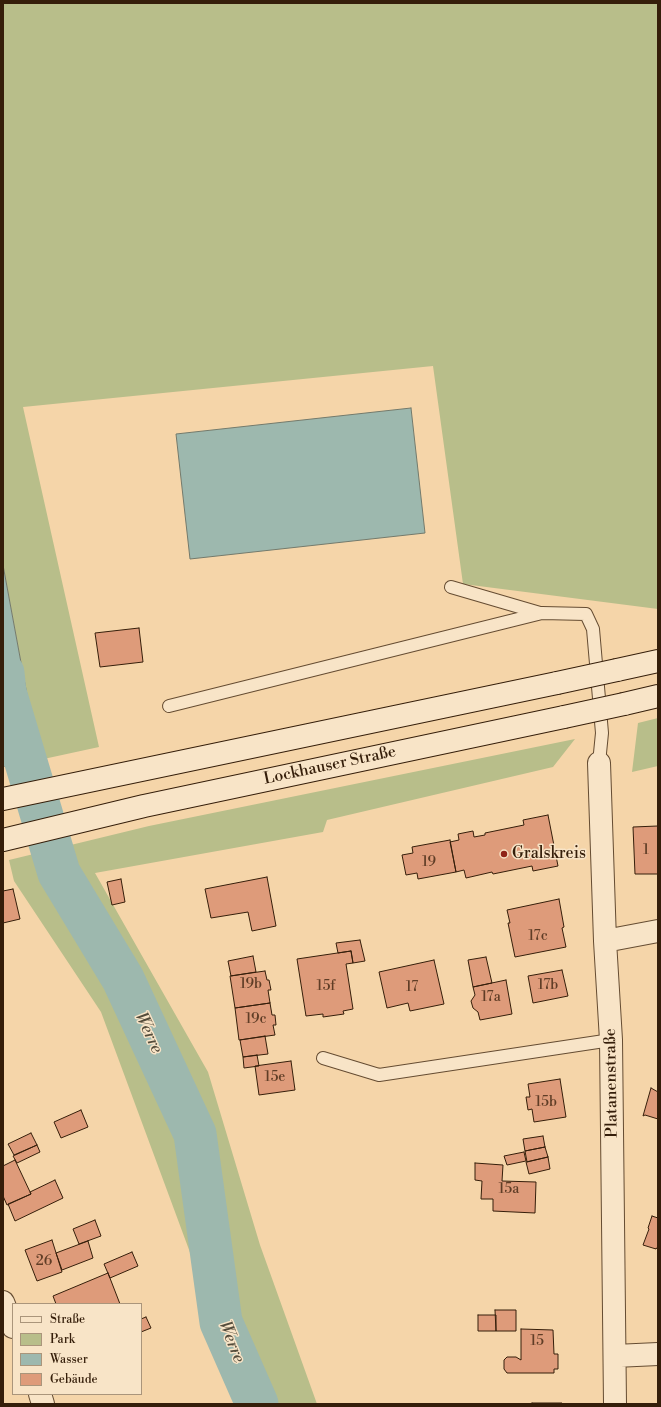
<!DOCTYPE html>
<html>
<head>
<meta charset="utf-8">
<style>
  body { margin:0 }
  #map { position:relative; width:661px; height:1407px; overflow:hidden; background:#f5d5a9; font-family:"Libre Bodoni",serif }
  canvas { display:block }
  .frame { position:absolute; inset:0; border:4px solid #351e0a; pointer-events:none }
  .legend { position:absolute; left:12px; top:1303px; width:130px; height:92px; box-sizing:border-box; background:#f8e4c7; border:1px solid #aa957b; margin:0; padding:5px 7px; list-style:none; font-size:12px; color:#351e0a }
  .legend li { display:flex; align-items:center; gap:8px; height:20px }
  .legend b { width:20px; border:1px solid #aa957b }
</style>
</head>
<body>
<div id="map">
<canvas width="661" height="1407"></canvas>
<div class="frame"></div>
<ul class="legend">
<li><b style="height:5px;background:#f8e4c7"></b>Straße</li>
<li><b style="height:11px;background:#b8be8a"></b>Park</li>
<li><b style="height:11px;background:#9db8ae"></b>Wasser</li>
<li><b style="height:11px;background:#de9b7a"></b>Gebäude</li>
</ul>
</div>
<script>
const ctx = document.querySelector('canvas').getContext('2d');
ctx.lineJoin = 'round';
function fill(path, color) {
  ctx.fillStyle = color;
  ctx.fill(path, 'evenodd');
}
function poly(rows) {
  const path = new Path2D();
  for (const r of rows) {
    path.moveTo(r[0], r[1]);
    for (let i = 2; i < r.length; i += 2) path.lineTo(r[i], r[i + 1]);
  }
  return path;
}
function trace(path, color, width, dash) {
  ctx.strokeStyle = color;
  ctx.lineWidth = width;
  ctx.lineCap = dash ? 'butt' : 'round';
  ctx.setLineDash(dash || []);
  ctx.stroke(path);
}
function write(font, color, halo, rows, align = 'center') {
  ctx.font = font + ' "Libre Bodoni",serif';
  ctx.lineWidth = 3;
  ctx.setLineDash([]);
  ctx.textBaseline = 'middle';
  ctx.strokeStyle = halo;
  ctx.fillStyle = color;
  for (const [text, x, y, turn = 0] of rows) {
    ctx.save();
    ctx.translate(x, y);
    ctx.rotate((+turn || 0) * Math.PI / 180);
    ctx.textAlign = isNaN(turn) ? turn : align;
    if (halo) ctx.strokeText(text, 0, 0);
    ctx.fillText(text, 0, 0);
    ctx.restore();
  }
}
fill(poly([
  [3,3,658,3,658,609,463,584,433,366,23,407,99,747,39,760,3,565],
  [658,718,658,766,632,772,638,723],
  [575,739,553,767,327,820,323,832,95,873,208,1072,260,1245,317,1404,242,1404,235,1374,101,1012,14,881,9,860,149,826]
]), '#b8be8a');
const water = poly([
  [411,408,425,533,190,559,176,434,411,408],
  [3,565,39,760,3,767,3,565]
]);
fill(water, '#9db8ae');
trace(water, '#737a6c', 1);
fill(poly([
  [41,759,40,761,3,769,3,767]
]), '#f5d5a9');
trace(poly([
  [3,673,5,692,59,873,123,979,195,1134,221,1322,257,1404]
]), '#9db8ae', 43);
const building = poly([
  [139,628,143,662,100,667,95,633,139,628],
  [548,815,558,866,533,871,532,866,493,874,492,872,466,878,464,870,456,872,450,842,459,840,458,834,473,831,474,837,485,835,485,833,524,825,523,820,548,815],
  [658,826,658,874,635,874,633,827,658,826],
  [450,840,456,872,418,879,417,873,406,875,402,855,413,853,412,847,450,840],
  [267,877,276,926,252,931,248,912,211,918,205,889,267,877],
  [121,879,125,902,112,905,107,882,121,879],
  [13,889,20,919,3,923,3,891,13,889],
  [559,899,564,927,562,928,566,947,515,957,508,923,510,923,507,910,559,899],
  [360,940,365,961,353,963,351,951,338,953,336,943,360,940],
  [351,951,353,963,346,964,353,1009,343,1011,344,1014,323,1017,323,1014,306,1016,297,959,351,951],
  [253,956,256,972,231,976,228,961,253,956],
  [486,957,492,983,473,987,468,960,486,957],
  [434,960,444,1004,410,1011,408,1003,387,1008,379,972,434,960],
  [562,970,568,996,533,1003,528,976,562,970],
  [265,971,267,980,269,980,271,990,268,990,270,1003,235,1008,230,976,265,971],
  [506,980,512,1014,480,1020,478,1012,473,1008,471,1001,475,995,473,987,506,980],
  [270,1003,272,1015,275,1015,276,1025,273,1025,275,1035,239,1040,235,1008,270,1003],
  [265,1036,268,1054,243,1057,240,1040,265,1036],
  [257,1055,259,1066,244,1068,243,1057,257,1055],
  [291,1061,295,1090,259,1095,255,1066,291,1061],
  [560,1079,566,1117,534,1122,532,1109,528,1110,526,1097,530,1097,528,1084,560,1079],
  [651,1088,658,1092,658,1119,645,1115,643,1116,651,1088],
  [81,1110,88,1127,61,1138,54,1122,81,1110],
  [31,1133,37,1145,14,1155,8,1144,31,1133],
  [543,1136,545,1147,525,1151,523,1139,543,1136],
  [37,1145,40,1152,17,1163,13,1156,37,1145],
  [545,1147,548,1157,527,1162,525,1151,545,1147],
  [524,1152,526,1161,507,1165,504,1156,524,1152],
  [548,1157,550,1169,529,1174,526,1162,548,1157],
  [15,1160,31,1194,7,1205,3,1196,3,1166,15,1160],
  [475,1163,503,1165,502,1181,536,1182,535,1213,493,1211,493,1199,481,1199,482,1181,475,1180,475,1163],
  [55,1180,63,1198,15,1221,8,1204,31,1194,30,1192,55,1180],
  [652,1216,658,1218,658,1249,656,1248,656,1249,643,1245,649,1229,648,1228,652,1216],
  [95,1220,101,1236,79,1244,73,1229,95,1220],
  [52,1240,62,1272,37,1281,25,1250,52,1240],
  [88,1241,93,1258,62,1270,56,1253,88,1241],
  [132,1252,138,1266,110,1278,104,1264,132,1252],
  [108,1273,120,1304,56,1304,53,1296,108,1273],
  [495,1310,516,1310,516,1331,496,1331,495,1310],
  [478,1315,496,1315,496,1331,478,1331,478,1315],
  [146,1317,151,1328,141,1332,141,1319,146,1317],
  [521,1329,553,1330,554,1354,558,1354,558,1369,554,1369,554,1373,507,1373,504,1369,504,1360,507,1357,516,1357,521,1360,521,1329],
  [532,1403,562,1403,562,1404,532,1404,532,1403]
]);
fill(building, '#de9b7a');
trace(building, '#351e0a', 1);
const lane = poly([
  [451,587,540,613],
  [169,706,542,613,586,614,593,629,602,733,599,763],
  [323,1058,379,1075,611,1040]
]);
const street = poly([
  [599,763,605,941,611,1040,615,1404],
  [605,941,658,931],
  [3,1302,13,1327],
  [615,1356,658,1354],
  [40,1394,43,1404]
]);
const secondary = poly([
  [617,670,658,661],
  [624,704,658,696],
  [3,799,557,683],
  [3,840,144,806,564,717]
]);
trace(lane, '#654c32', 14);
trace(street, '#654c32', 24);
trace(secondary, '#351e0a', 24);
trace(lane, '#f8e4c7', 12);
trace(street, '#f8e4c7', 22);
trace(secondary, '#f8e4c7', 22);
const secondaryBridge = poly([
  [557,683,617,670],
  [564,717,624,704]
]);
trace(secondaryBridge, '#351e0a', 24, []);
trace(secondaryBridge, '#f8e4c7', 22);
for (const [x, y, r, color] of [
  [504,854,4,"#8f2418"]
]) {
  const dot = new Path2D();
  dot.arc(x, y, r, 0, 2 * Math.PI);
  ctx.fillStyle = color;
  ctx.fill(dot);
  trace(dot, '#f8e4c7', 1.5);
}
write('14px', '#5f3d26', null, [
  ["1",646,851],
  ["19",429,863],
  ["17c",538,937],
  ["19b",251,985],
  ["17b",548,986],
  ["15f",326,987],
  ["17",412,988],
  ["17a",491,998],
  ["19c",256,1020],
  ["15e",275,1078],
  ["15b",546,1103],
  ["15a",509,1190],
  ["26",44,1262],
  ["15",537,1342]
]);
write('16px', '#351e0a', '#f8e4c7', [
  ["Lockhauser Straße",330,766,-12],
  ["Platanenstraße",612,1083,-91]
]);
write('16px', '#351e0a', '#f8e4c7', [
  ["Gralskreis",512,854]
], 'left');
write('italic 17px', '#544c3b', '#f8e4c7', [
  ["Werre",148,1033,65],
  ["Werre",231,1342,68]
]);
</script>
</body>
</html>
